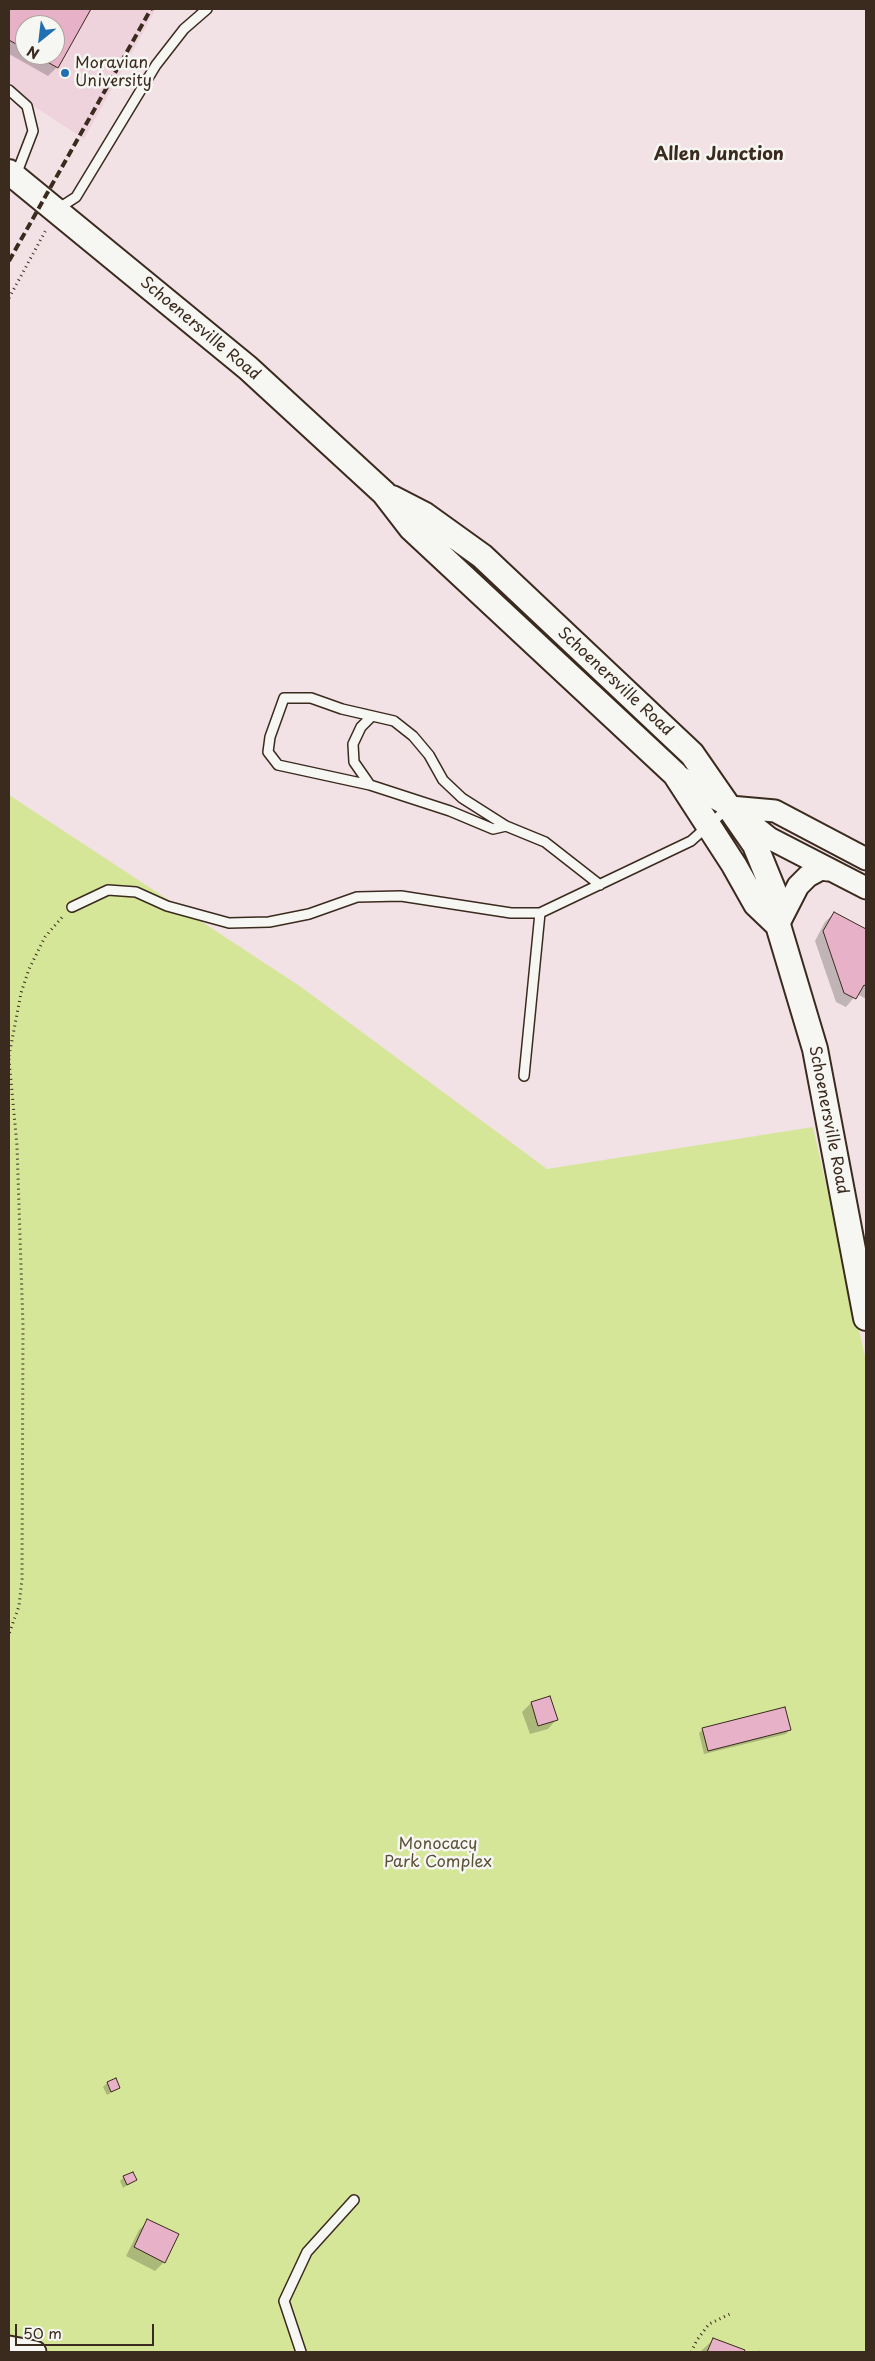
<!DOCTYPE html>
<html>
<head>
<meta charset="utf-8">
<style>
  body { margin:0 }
  #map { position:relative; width:875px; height:2361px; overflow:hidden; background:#f2e1e5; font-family:"Playpen Sans",sans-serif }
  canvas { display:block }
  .frame { position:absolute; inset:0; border:10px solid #3b2a1e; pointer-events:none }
  .north { position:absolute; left:15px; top:15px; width:50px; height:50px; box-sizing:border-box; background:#f6f6f2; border:1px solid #aba49d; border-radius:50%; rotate:209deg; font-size:14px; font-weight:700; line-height:20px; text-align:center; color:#3b2a1e }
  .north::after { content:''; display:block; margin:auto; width:18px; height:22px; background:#1f6fb2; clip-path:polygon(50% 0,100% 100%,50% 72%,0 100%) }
  .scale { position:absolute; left:15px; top:2324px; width:139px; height:22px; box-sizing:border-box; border:2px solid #3b2a1e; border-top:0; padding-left:6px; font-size:15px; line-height:18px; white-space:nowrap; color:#3b2a1e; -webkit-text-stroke:4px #f6f6f2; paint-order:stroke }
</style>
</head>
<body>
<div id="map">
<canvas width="875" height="2361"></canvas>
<div class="frame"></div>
<div class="north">N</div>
<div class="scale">50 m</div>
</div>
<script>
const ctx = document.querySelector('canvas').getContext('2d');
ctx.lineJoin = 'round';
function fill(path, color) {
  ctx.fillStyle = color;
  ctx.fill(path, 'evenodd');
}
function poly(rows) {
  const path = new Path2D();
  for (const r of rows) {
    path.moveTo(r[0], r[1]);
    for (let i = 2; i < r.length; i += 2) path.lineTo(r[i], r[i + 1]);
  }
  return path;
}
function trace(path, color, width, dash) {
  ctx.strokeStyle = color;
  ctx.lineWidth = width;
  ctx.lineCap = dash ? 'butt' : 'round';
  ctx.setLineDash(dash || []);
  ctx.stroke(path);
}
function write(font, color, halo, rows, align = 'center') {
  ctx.font = font + ' "Playpen Sans",sans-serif';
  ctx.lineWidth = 5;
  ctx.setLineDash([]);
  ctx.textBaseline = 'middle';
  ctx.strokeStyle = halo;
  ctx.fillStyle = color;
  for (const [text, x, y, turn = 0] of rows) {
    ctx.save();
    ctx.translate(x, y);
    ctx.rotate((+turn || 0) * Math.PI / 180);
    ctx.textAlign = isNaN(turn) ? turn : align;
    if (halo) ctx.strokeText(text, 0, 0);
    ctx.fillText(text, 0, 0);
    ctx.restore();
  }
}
fill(poly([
  [9,9,156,9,84,139,9,90],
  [25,25,55,25,55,55,25,55]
]), '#efd3dc');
fill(poly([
  [9,795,301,987,547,1169,813,1127,866,1361,866,2352,35,2352,9,2347]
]), '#d6e699');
fill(poly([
  [9,9,90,9,57,67,48,76,9,54],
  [25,25,55,25,55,55,25,55],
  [834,913,866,930,866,999,857,994,846,1007,836,1002,815,941,825,922],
  [549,1697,556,1720,548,1729,530,1734,522,1712,531,1703],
  [703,1729,790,1729,786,1734,704,1754,699,1733],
  [107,2083,118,2088,107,2095,103,2087],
  [124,2177,135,2180,123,2188,120,2181],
  [148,2221,164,2262,155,2271,126,2256,139,2230],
  [713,2340,743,2351,743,2352,700,2352]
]), '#0003');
const building = poly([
  [9,9,91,9,58,68,35,55,55,55,55,25,25,25,25,49,9,40,9,9],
  [834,912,866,929,866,986,864,985,856,999,844,993,823,931,834,912],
  [550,1696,558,1720,538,1726,531,1702,550,1696],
  [785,1707,791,1730,708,1751,702,1728,785,1707],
  [116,2078,120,2088,111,2092,107,2082,116,2078],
  [133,2172,137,2180,127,2185,123,2176,133,2172],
  [147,2219,179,2234,165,2263,134,2247,147,2219],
  [713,2338,745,2350,744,2352,707,2352,713,2338]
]);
fill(building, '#e7b1c8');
trace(building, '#3b2a1e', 1);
const service = poly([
  [9,90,27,106,33,131,16,175],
  [56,210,76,197,156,65,184,29,207,9],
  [370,785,354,762,353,744,361,727,371,717],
  [506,826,493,829,450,811,370,785,278,765,268,752,270,737,284,698,311,698,342,709,394,721,413,736,429,755,443,780,462,798,506,826,545,842,600,885],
  [72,907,108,890,136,892,167,906,229,923,269,922,309,914,357,897,401,896,511,913,540,913,691,841,728,808],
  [524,1076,540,913],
  [301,2352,284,2301,307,2252,354,2200]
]);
const tertiary = poly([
  [675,774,730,807,769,838,866,888],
  [730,807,775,811,866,859],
  [778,925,798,886,808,876,821,869,828,870],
  [9,2347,35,2352]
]);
const secondary = poly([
  [9,172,248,368,384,493,411,528,675,774,734,865,756,904,778,925],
  [392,498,425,515,482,556,692,754,755,845,777,899,778,925,815,1049,866,1318]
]);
trace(service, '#3b2a1e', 12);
trace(tertiary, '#3b2a1e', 25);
trace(secondary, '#3b2a1e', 28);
trace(poly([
  [9,298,47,228],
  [9,1056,21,993,29,969,45,937,64,915],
  [9,1059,17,1146,23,1326,22,1579,19,1606,9,1634],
  [691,2352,697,2340,709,2324,730,2314],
  [760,2352,761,2348]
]), '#3b2a1e', 3, [1, 4]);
trace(service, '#f6f6f2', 9);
trace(tertiary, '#f6f6f2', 21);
trace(secondary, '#f6f6f2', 24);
trace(poly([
  [9,261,151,9]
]), '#3b2a1e', 4, [8, 4]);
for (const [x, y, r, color] of [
  [65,73,5,"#1f6fb2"]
]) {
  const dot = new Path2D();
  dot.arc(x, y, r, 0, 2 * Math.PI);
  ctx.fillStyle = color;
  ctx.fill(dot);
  trace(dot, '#f6f6f2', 2);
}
write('16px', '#3b2a1e', '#f6f6f2', [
  ["Moravian",75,64],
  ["University",75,82]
], 'left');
write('16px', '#3b2a1e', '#f6f6f2', [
  ["Schoenersville Road",200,329,40],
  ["Schoenersville Road",615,682,43],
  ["Schoenersville Road",828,1120,79]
]);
write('16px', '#5a5037', '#f6f6f2', [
  ["Monocacy",438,1845],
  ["Park Complex",438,1863]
]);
write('bold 18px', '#3b2a1e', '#f6f6f2', [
  ["Allen Junction",719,155]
]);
</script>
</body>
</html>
